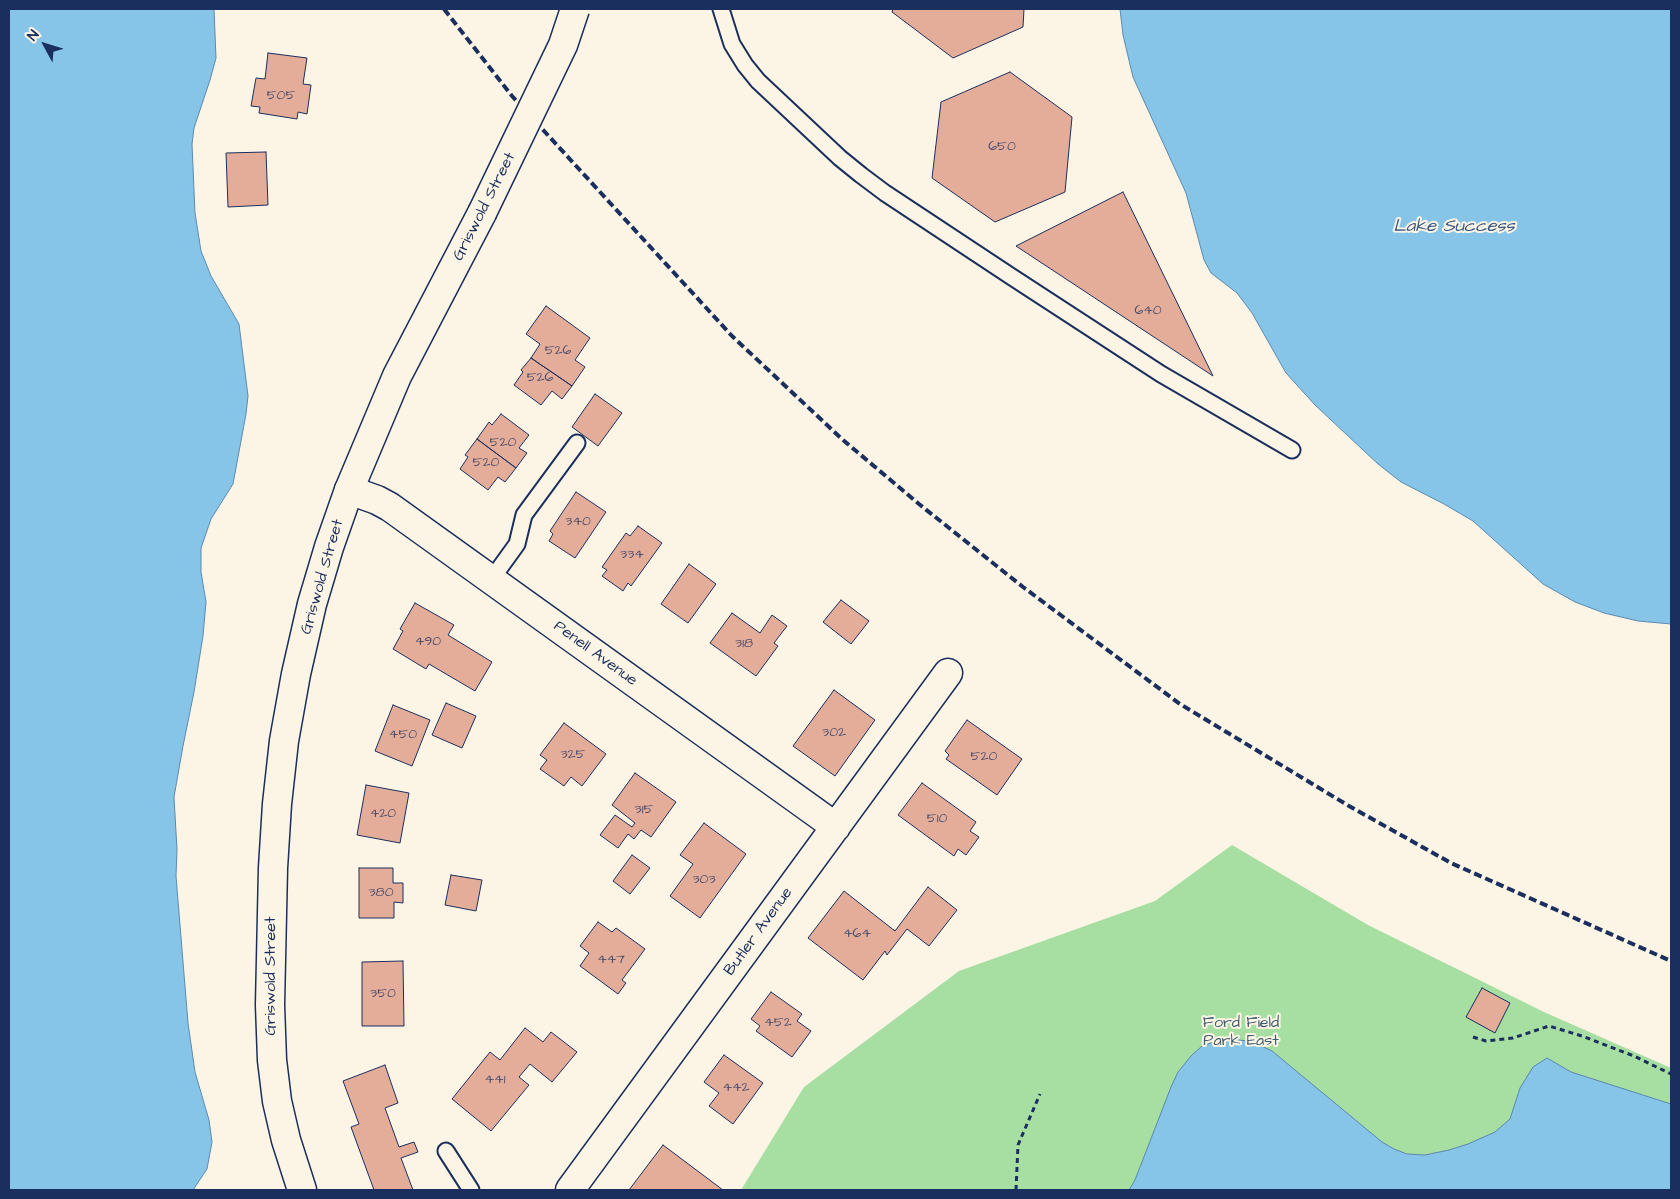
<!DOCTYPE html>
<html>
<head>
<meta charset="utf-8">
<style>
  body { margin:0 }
  #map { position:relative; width:1680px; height:1199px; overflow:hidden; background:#fcf5e5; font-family:"Architects Daughter",sans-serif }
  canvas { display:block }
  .frame { position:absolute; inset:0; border:10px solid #1b2f5e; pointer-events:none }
  .north { position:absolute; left:20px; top:20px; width:50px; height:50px; -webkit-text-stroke:4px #fcf5e5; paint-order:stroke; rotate:309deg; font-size:14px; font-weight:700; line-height:20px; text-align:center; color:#1b2f5e }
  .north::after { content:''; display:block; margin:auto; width:18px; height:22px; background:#1b2f5e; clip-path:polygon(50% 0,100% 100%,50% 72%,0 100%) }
</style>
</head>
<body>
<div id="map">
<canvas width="1680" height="1199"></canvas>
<div class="frame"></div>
<div class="north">N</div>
</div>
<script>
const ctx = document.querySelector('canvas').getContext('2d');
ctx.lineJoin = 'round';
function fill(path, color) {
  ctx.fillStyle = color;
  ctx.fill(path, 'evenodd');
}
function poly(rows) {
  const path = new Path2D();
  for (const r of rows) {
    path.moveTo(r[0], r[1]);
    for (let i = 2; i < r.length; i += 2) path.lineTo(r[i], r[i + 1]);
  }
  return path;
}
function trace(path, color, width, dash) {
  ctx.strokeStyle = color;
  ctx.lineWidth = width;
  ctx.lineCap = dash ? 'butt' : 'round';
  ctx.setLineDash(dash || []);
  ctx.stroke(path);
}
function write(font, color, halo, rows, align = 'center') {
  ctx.font = font + ' "Architects Daughter",sans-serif';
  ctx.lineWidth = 4;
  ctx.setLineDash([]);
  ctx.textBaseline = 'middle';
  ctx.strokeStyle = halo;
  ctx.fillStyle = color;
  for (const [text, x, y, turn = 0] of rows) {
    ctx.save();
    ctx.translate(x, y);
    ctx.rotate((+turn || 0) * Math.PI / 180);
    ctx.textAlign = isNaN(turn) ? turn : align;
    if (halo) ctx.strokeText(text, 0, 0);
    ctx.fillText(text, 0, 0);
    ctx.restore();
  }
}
fill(poly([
  [1232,845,1368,925,1544,1012,1671,1068,1671,1190,741,1190,804,1087,959,971,1155,901]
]), '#a7dea2');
const water = poly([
  [9,9,214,9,216,58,210,80,194,128,192,144,195,213,201,251,211,276,239,324,248,396,246,414,233,484,211,519,201,548,201,572,206,602,203,636,194,692,183,746,174,797,177,850,176,876,188,1023,195,1072,209,1120,212,1142,207,1169,193,1190,9,1190,9,9],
  [1120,9,1671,9,1671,624,1638,621,1604,613,1575,602,1543,584,1473,521,1444,504,1401,482,1378,464,1315,405,1286,373,1252,313,1237,293,1211,273,1204,260,1186,193,1133,77,1123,35,1120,9],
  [1223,1039,1251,1041,1272,1051,1382,1142,1394,1149,1407,1154,1425,1155,1449,1150,1468,1144,1495,1132,1510,1119,1520,1088,1533,1067,1547,1058,1571,1072,1671,1104,1671,1190,1129,1190,1135,1180,1171,1087,1178,1072,1191,1056,1202,1046,1223,1039]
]);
fill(water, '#86c5e7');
trace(water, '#5b89b0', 1);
const building = poly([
  [893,9,1024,9,1023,27,953,58,892,12,893,9],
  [268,53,307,58,303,84,311,85,307,114,298,112,297,119,259,113,260,107,251,106,256,78,265,79,268,53],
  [1010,72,1072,117,1065,192,995,222,932,178,941,102,1010,72],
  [266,152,268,205,228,207,226,153,266,152],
  [1123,192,1213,376,1016,246,1123,192],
  [546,306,590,338,575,360,585,367,572,386,531,358,540,344,526,334,546,306],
  [531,358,572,386,562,399,552,391,541,405,514,385,523,372,521,370,531,358],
  [595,394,622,413,598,446,572,427,595,394],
  [501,414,529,435,519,448,527,453,516,468,477,439,489,422,492,425,501,414],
  [477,439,516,468,505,482,498,477,488,490,460,469,468,457,465,455,477,439],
  [576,492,606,512,575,558,549,541,553,534,550,531,576,492],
  [638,526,662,543,631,586,628,583,623,591,602,576,607,570,602,567,626,533,630,536,638,526],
  [689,564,716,584,688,623,661,604,689,564],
  [841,600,869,621,851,644,823,622,841,600],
  [415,603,454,625,448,635,492,662,475,691,429,664,426,669,393,649,403,631,400,629,415,603],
  [732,613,760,633,772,615,787,626,774,643,778,646,756,676,710,643,732,613],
  [834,690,875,720,835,776,793,746,834,690],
  [446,703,476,716,462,748,432,735,446,703],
  [393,705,430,720,412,766,375,751,393,705],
  [967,720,1022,759,997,795,946,759,949,755,945,751,967,720],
  [564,723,606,754,582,786,571,777,564,786,540,769,547,760,540,755,564,723],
  [635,773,676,802,651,837,641,830,634,839,628,834,618,848,600,835,615,815,632,827,635,823,612,805,635,773],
  [922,783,976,822,970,831,979,837,966,855,958,849,954,856,898,815,922,783],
  [366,785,409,793,400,843,357,835,366,785],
  [704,823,746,854,700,918,670,896,693,864,680,855,704,823],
  [632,855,650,868,630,894,613,881,632,855],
  [359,868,393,868,393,883,403,883,403,903,394,902,394,918,359,918,359,868],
  [451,875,482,880,476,911,445,905,451,875],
  [928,887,957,910,929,946,907,929,887,955,885,951,863,980,808,938,844,891,895,931,928,887],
  [598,922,612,932,616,928,645,949,622,980,626,983,618,994,580,966,589,953,580,946,598,922],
  [403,961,404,1026,362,1026,362,962,403,961],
  [1482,988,1510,1003,1495,1033,1466,1017,1482,988],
  [771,992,802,1014,797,1021,811,1031,792,1057,756,1031,760,1026,751,1019,771,992],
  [525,1028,543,1042,551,1032,577,1052,552,1082,530,1064,519,1077,529,1085,491,1131,452,1099,490,1052,500,1060,525,1028],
  [724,1055,763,1083,733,1124,709,1106,719,1093,704,1082,724,1055],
  [385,1065,398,1103,385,1108,399,1147,414,1142,418,1152,401,1158,413,1190,374,1190,351,1127,359,1124,343,1081,385,1065],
  [663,1145,723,1190,629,1190,663,1145]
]);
fill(building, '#e3ad99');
trace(building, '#1b2f5e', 1);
const service = poly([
  [721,9,732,44,745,65,758,81,840,158,861,175,885,193,1012,277,1161,374,1292,450],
  [491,580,517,544,524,515,577,443],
  [446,1151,471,1190]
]);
const minor = poly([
  [349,490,377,500,390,507,836,827],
  [570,1190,948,673]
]);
const tertiary = poly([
  [302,1190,286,1140,277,1101,272,1060,270,1005,273,868,277,804,284,741,296,674,312,604,329,547,349,490,397,376,482,213]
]);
trace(service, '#1b2f5e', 19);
trace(minor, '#1b2f5e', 31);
trace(tertiary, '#1b2f5e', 31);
trace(poly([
  [1473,1037,1486,1041,1513,1038,1549,1026,1582,1036,1634,1056,1671,1074],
  [1016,1190,1018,1145,1040,1094]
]), '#1b2f5e', 3, [5, 4]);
trace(service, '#fcf5e5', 15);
trace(minor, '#fcf5e5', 28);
trace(tertiary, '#fcf5e5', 28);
trace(poly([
  [444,9,512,96,732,336,843,440,919,504,1023,587,1180,704,1349,806,1451,863,1671,961]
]), '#1b2f5e', 4, [8, 4]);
const tertiaryBridge = poly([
  [482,213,563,45,575,9]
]);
trace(tertiaryBridge, '#1b2f5e', 31, []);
trace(tertiaryBridge, '#fcf5e5', 28);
write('14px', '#4d4e6d', null, [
  ["505",281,96],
  ["650",1002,147],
  ["640",1148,311],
  ["526",558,351],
  ["526",540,378],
  ["520",503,443],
  ["520",486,463],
  ["340",578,522],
  ["334",632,555],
  ["490",428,642],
  ["318",744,644],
  ["302",834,733],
  ["450",403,735],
  ["325",573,755],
  ["520",984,757],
  ["315",644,810],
  ["420",383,814],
  ["510",937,819],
  ["303",704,880],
  ["380",381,893],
  ["464",857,934],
  ["447",611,960],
  ["350",383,994],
  ["452",778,1023],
  ["441",495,1080],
  ["442",736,1088]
]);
write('16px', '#1b2f5e', '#fcf5e5', [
  ["Griswold Street",485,207,-63],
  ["Griswold Street",323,577,-74],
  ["Penell Avenue",595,654,36],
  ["Butler Avenue",759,932,-54],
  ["Griswold Street",272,976,-90]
]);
write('16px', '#3e5b6f', '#fcf5e5', [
  ["Ford Field",1241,1024],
  ["Park East",1241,1042]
]);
write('italic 18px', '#365480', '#fcf5e5', [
  ["Lake Success",1454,227]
]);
</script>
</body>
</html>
